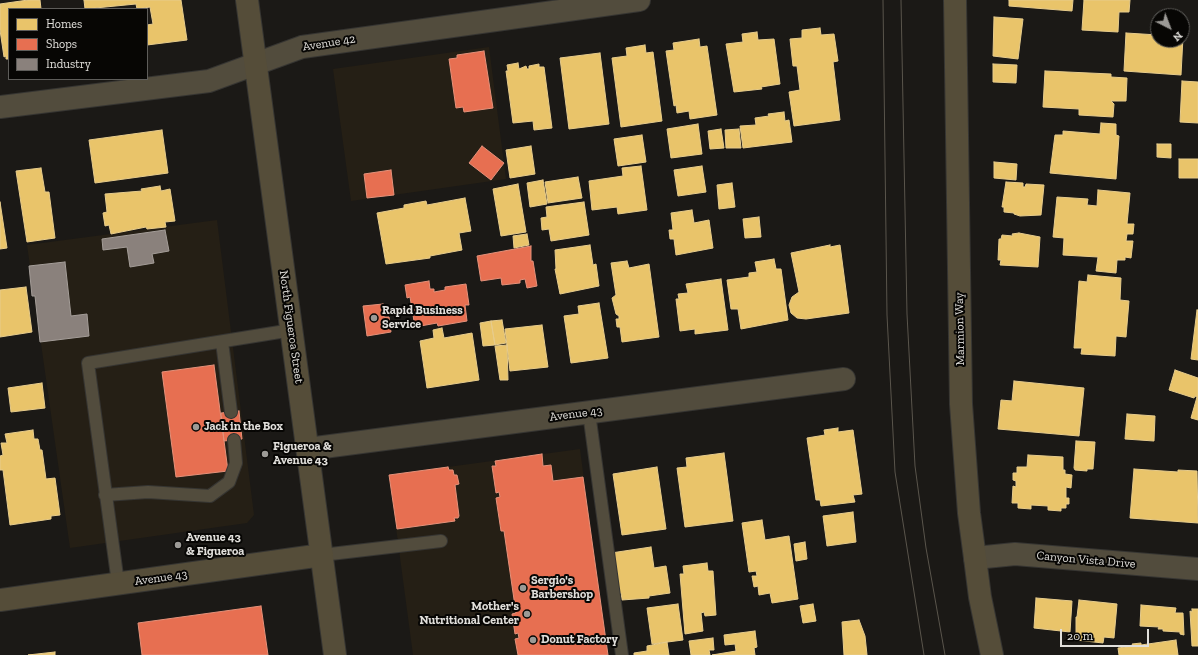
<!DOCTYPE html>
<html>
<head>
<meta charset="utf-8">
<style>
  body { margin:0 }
  #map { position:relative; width:1198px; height:655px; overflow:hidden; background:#1b1916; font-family:"Zilla Slab",serif }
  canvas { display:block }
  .legend { position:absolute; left:8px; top:8px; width:140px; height:72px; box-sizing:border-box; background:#070604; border:1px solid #5e5d5a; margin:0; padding:5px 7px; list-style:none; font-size:12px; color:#e1dfdb }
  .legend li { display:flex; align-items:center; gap:8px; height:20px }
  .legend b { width:20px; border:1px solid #5e5d5a }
  .north { position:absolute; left:1150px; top:8px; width:40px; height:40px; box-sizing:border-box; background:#070604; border:1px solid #5e5d5a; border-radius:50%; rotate:138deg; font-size:11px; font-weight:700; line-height:16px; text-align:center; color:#e1dfdb }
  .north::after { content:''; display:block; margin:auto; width:14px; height:18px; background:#9c9a96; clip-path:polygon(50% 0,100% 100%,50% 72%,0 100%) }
  .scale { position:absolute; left:1060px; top:629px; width:89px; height:18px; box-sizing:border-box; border:2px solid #e1dfdb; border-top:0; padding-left:5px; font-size:12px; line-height:14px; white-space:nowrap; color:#e1dfdb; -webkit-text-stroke:3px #070604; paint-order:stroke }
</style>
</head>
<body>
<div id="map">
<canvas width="1198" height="655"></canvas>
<ul class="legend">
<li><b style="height:11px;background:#e9c46a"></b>Homes</li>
<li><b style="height:11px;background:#e76f51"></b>Shops</li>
<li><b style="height:11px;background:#8a817c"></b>Industry</li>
</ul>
<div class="north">N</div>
<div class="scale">20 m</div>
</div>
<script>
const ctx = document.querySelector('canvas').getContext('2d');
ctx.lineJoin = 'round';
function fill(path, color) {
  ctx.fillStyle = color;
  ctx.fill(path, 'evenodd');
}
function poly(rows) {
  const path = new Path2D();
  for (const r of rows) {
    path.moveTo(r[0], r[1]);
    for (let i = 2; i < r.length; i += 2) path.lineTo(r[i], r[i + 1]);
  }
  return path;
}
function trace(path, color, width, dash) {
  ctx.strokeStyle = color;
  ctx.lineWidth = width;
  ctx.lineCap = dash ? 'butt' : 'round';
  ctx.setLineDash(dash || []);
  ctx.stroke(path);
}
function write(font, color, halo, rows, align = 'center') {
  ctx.font = font + ' "Zilla Slab",serif';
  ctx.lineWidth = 4;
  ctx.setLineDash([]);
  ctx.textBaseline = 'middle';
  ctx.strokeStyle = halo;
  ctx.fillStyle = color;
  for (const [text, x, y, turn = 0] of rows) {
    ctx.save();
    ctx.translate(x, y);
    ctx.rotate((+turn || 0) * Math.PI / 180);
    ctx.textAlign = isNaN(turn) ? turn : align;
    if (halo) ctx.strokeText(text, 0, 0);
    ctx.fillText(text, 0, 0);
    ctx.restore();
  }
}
fill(poly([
  [489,47,506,179,351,201,333,69],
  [217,220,254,515,247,523,70,548,27,245],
  [580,449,607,655,413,655,389,475]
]), '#251f15');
const homes = poly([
  [28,0,40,0,41,9,9,9,9,59,6,59,6,56,4,57,0,30,0,4,28,0],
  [84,0,181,0,187,40,147,45,147,25,153,24,150,7,137,9,136,4,85,9,84,0],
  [1009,0,1073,0,1072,11,1009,6,1009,0],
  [1084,0,1130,0,1129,12,1119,12,1118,32,1082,30,1084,0],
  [994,17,1023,19,1018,59,993,56,994,17],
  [820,28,821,35,834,34,838,61,833,62,840,120,794,126,789,92,800,90,797,66,793,66,790,39,802,38,802,30,820,28],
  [757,32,758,40,774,39,780,84,761,87,762,89,734,92,726,44,743,42,742,34,757,32],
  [1126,33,1158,35,1158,40,1182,40,1183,37,1181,75,1124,71,1126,33],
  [699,39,700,47,707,46,717,115,690,119,689,111,677,113,676,105,674,106,666,51,674,50,673,43,699,39],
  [645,45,646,53,653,52,662,121,621,127,612,58,627,56,626,48,645,45],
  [600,53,609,124,569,129,560,58,600,53],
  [518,63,519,69,526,66,527,69,529,69,529,66,539,64,539,67,544,67,552,128,534,130,533,121,513,123,506,71,508,71,507,65,518,63],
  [993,64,1017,65,1016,83,993,82,993,64],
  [1045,71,1111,74,1111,77,1127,78,1126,101,1111,101,1114,104,1113,117,1079,115,1079,109,1043,107,1045,71],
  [1182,81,1198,82,1198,123,1180,122,1182,81],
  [784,112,785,121,789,120,792,142,743,148,740,126,756,125,755,118,769,116,768,114,784,112],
  [1101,123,1116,124,1116,135,1119,136,1116,179,1050,173,1055,135,1063,135,1063,131,1100,134,1101,123],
  [698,124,702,154,671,158,667,129,698,124],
  [721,129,724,148,710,149,708,131,721,129],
  [739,129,741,148,726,148,725,130,739,129],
  [162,130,168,173,95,183,89,140,162,130],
  [642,135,646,162,618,166,614,139,642,135],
  [1157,144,1171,144,1171,158,1157,157,1157,144],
  [531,146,535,174,510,178,506,150,531,146],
  [1179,159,1198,159,1198,178,1179,178,1179,159],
  [994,162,1017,164,1016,180,994,178,994,162],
  [641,166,647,210,618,214,617,207,592,210,589,181,623,176,622,168,641,166],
  [702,166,706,192,678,196,674,170,702,166],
  [41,168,45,192,49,192,55,238,27,242,16,171,41,168],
  [578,177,582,198,548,203,545,182,578,177],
  [543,180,547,204,530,207,527,183,543,180],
  [1006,182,1023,183,1023,187,1025,187,1026,184,1044,185,1041,215,1020,216,1014,214,1014,213,1004,212,1004,207,1002,207,1006,182],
  [732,183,735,207,719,209,717,185,732,183],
  [518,184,526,232,501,236,493,189,518,184],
  [160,186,161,191,170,189,175,221,165,222,166,227,147,229,146,227,111,234,109,225,105,226,103,213,107,212,105,194,142,191,141,189,160,186],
  [1098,190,1130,193,1127,224,1134,224,1133,234,1127,234,1126,241,1133,241,1131,258,1125,257,1125,260,1117,260,1116,273,1096,271,1098,257,1063,255,1064,238,1053,237,1057,197,1088,199,1087,205,1097,206,1098,190],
  [465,198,471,231,459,233,462,250,430,256,430,258,386,264,377,213,404,208,404,205,426,201,427,205,465,198],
  [0,202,7,248,0,249,0,202],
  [584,202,589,235,551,241,549,229,542,230,541,218,547,217,546,207,584,202],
  [692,210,694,223,709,220,713,248,676,255,674,239,670,239,669,230,673,230,671,213,692,210],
  [759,217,761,237,745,238,743,219,759,217],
  [1019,233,1040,237,1038,267,1000,265,1001,260,998,260,999,239,1001,239,1002,235,1013,236,1012,234,1019,233],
  [527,234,529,245,514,248,513,236,527,234],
  [590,245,593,265,596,264,599,286,560,294,555,269,556,269,555,250,590,245],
  [830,245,830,247,840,245,849,313,806,319,797,318,791,313,789,305,792,297,799,292,791,253,830,245],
  [774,259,776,269,781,269,788,320,741,329,738,309,731,309,727,280,749,277,749,273,757,272,755,262,774,259],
  [627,261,629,268,649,264,659,337,622,342,620,327,617,327,616,319,619,319,619,316,616,314,612,298,616,295,611,263,627,261],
  [1088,275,1121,278,1120,300,1129,301,1126,337,1116,336,1115,356,1081,354,1082,348,1074,348,1079,281,1087,282,1088,275],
  [721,279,728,330,695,334,695,329,680,331,676,299,679,299,678,294,688,293,686,284,721,279],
  [26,287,32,332,0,337,0,290,26,287],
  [599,303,608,358,571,363,564,316,579,314,578,306,599,303],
  [1197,310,1198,310,1198,360,1191,359,1197,310],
  [502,320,506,343,495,345,491,321,502,320],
  [491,321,495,345,483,346,480,323,491,321],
  [542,325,548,367,510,371,505,329,542,325],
  [442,328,444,338,472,333,479,380,427,388,420,341,434,338,433,330,442,328],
  [507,345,508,380,500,380,495,346,507,345],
  [1175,370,1198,378,1198,420,1191,418,1197,397,1195,396,1194,398,1169,390,1175,370],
  [1014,381,1084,388,1079,436,998,429,1001,400,1012,401,1014,381],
  [42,383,45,408,11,412,8,388,42,383],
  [1127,414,1155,416,1154,441,1125,439,1127,414],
  [838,428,838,432,853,430,862,494,853,495,855,502,821,506,820,500,816,500,807,438,825,435,824,430,838,428],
  [33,430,34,439,38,439,40,450,42,450,46,479,55,478,60,515,51,516,51,519,10,525,3,470,0,470,0,456,3,455,1,443,7,443,5,434,33,430],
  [1076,441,1095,442,1093,469,1087,469,1087,471,1075,470,1074,468,1076,441],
  [724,453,733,521,685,527,677,468,687,467,686,458,724,453],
  [1028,455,1063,457,1063,470,1065,470,1065,474,1072,475,1071,488,1066,487,1066,498,1069,498,1069,504,1066,504,1066,508,1061,508,1061,511,1048,510,1048,506,1031,505,1031,509,1018,508,1018,503,1012,503,1013,486,1016,487,1016,481,1013,480,1013,473,1017,473,1017,467,1027,467,1028,455],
  [657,467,666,529,622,535,613,474,657,467],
  [1134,469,1178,472,1178,470,1197,471,1198,523,1130,518,1134,469],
  [853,512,856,542,827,546,823,516,853,512],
  [762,520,765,540,789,536,798,599,772,603,770,593,759,595,758,586,754,587,752,576,757,576,756,571,749,572,742,523,762,520],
  [805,542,807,559,796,561,794,544,805,542],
  [651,547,654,568,666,566,670,593,649,596,649,598,622,600,621,593,616,594,611,553,651,547],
  [707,563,708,571,713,571,716,615,705,616,704,612,701,613,703,631,685,634,680,574,684,574,683,566,707,563],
  [1036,598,1072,601,1070,632,1034,628,1036,598],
  [1079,600,1117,604,1114,638,1104,637,1103,643,1076,640,1076,617,1077,617,1079,600],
  [678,604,683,640,652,644,647,608,678,604],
  [813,604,816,621,803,623,800,606,813,604],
  [1141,605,1176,608,1175,613,1183,613,1184,635,1180,634,1180,632,1163,631,1163,629,1158,629,1159,627,1140,626,1141,605],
  [1192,609,1198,609,1198,646,1192,646,1190,611,1192,612,1192,609],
  [859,620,865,636,867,655,844,655,842,622,859,620],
  [755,631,757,647,754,648,755,655,712,655,736,651,735,644,725,645,724,635,755,631],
  [713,638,714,650,709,650,710,655,691,655,689,641,713,638],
  [1176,640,1178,655,1119,655,1118,648,1133,646,1132,644,1141,643,1141,645,1176,640],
  [667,642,669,655,634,655,634,653,647,651,647,646,667,642],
  [55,652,55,655,28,655,55,652]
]);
fill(homes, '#e9c46a');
trace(homes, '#e7cc8c', 1);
const shops = poly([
  [484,51,493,108,464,112,463,107,456,108,449,59,457,58,457,55,484,51],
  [482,146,504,163,491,180,469,163,482,146],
  [391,170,394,195,367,198,364,174,391,170],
  [531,246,531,261,533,261,537,286,527,288,525,279,520,280,520,283,502,285,501,278,481,281,477,256,531,246],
  [429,281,430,289,434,289,434,292,445,290,445,287,466,284,469,305,465,305,467,321,438,326,437,323,415,327,410,297,407,298,405,285,429,281],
  [383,304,384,317,389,317,391,332,367,336,363,306,383,304],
  [214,365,228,471,176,477,162,372,214,365],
  [239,411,242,439,224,441,221,413,239,411],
  [542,454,543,466,551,465,553,481,583,477,608,655,518,655,515,639,519,638,518,633,515,634,512,614,516,613,504,531,501,531,496,498,500,497,499,492,496,493,492,466,496,466,495,461,542,454],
  [448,467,449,470,453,470,454,475,457,475,459,484,455,485,459,516,458,518,454,518,455,521,397,529,389,475,448,467],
  [261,606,268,655,142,655,138,623,261,606]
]);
fill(shops, '#e76f51');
trace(shops, '#e5917a', 1);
const industry = poly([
  [165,230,169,251,152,254,154,263,130,267,127,247,103,250,102,239,165,230],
  [65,262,71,316,87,314,89,336,40,342,35,296,32,296,29,266,65,262]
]);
fill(industry, '#8a817c');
trace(industry, '#a49d98', 1);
const lane = poly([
  [222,342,231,412],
  [589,413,622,655],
  [105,495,148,492,210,496,229,482,236,463,234,440],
  [322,555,441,541],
  [118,583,88,363,292,330]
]);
const street = poly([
  [0,107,209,81,302,47,639,0],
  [308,449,844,379],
  [975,558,1015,554,1198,569]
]);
const secondary = poly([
  [247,0,335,655],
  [955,0,961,404,969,513,975,558,980,597,992,655],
  [0,600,322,555]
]);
trace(lane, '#363532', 14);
trace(street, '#363532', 24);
trace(secondary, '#363532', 24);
trace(lane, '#524c3d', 12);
trace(street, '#524c3d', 22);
trace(secondary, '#554d39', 22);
trace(poly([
  [883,0,887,315,895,472,924,655],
  [901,0,907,314,915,466,926,548,945,655]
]), '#5a554c', 1);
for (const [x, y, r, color] of [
  [374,318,4,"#9c9a96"],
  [196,427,4,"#9c9a96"],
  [265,454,4,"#9c9a96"],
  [178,545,4,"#9c9a96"],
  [523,588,4,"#9c9a96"],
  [527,614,4,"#9c9a96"],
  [533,640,4,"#9c9a96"]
]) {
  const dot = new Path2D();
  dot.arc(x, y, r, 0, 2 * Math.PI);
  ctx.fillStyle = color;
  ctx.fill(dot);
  trace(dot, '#070604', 1.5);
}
write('12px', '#e1dfdb', '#070604', [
  ["Avenue 42",329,43,-9],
  ["North Figueroa Street",291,327,82],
  ["Marmion Way",960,329,-91],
  ["Avenue 43",576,414,-7],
  ["Canyon Vista Drive",1086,560,5],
  ["Avenue 43",161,578,-8]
]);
write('bold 12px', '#e1dfdb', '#070604', [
  ["Rapid Business",382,311],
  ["Service",382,325],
  ["Jack in the Box",204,427],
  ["Figueroa &",273,447],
  ["Avenue 43",273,461],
  ["Avenue 43",186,538],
  ["& Figueroa",186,552],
  ["Sergio's",531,581],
  ["Barbershop",531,595],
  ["Mother's",519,607,"right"],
  ["Nutritional Center",519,621,"right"],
  ["Donut Factory",541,640]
], 'left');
</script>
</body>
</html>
